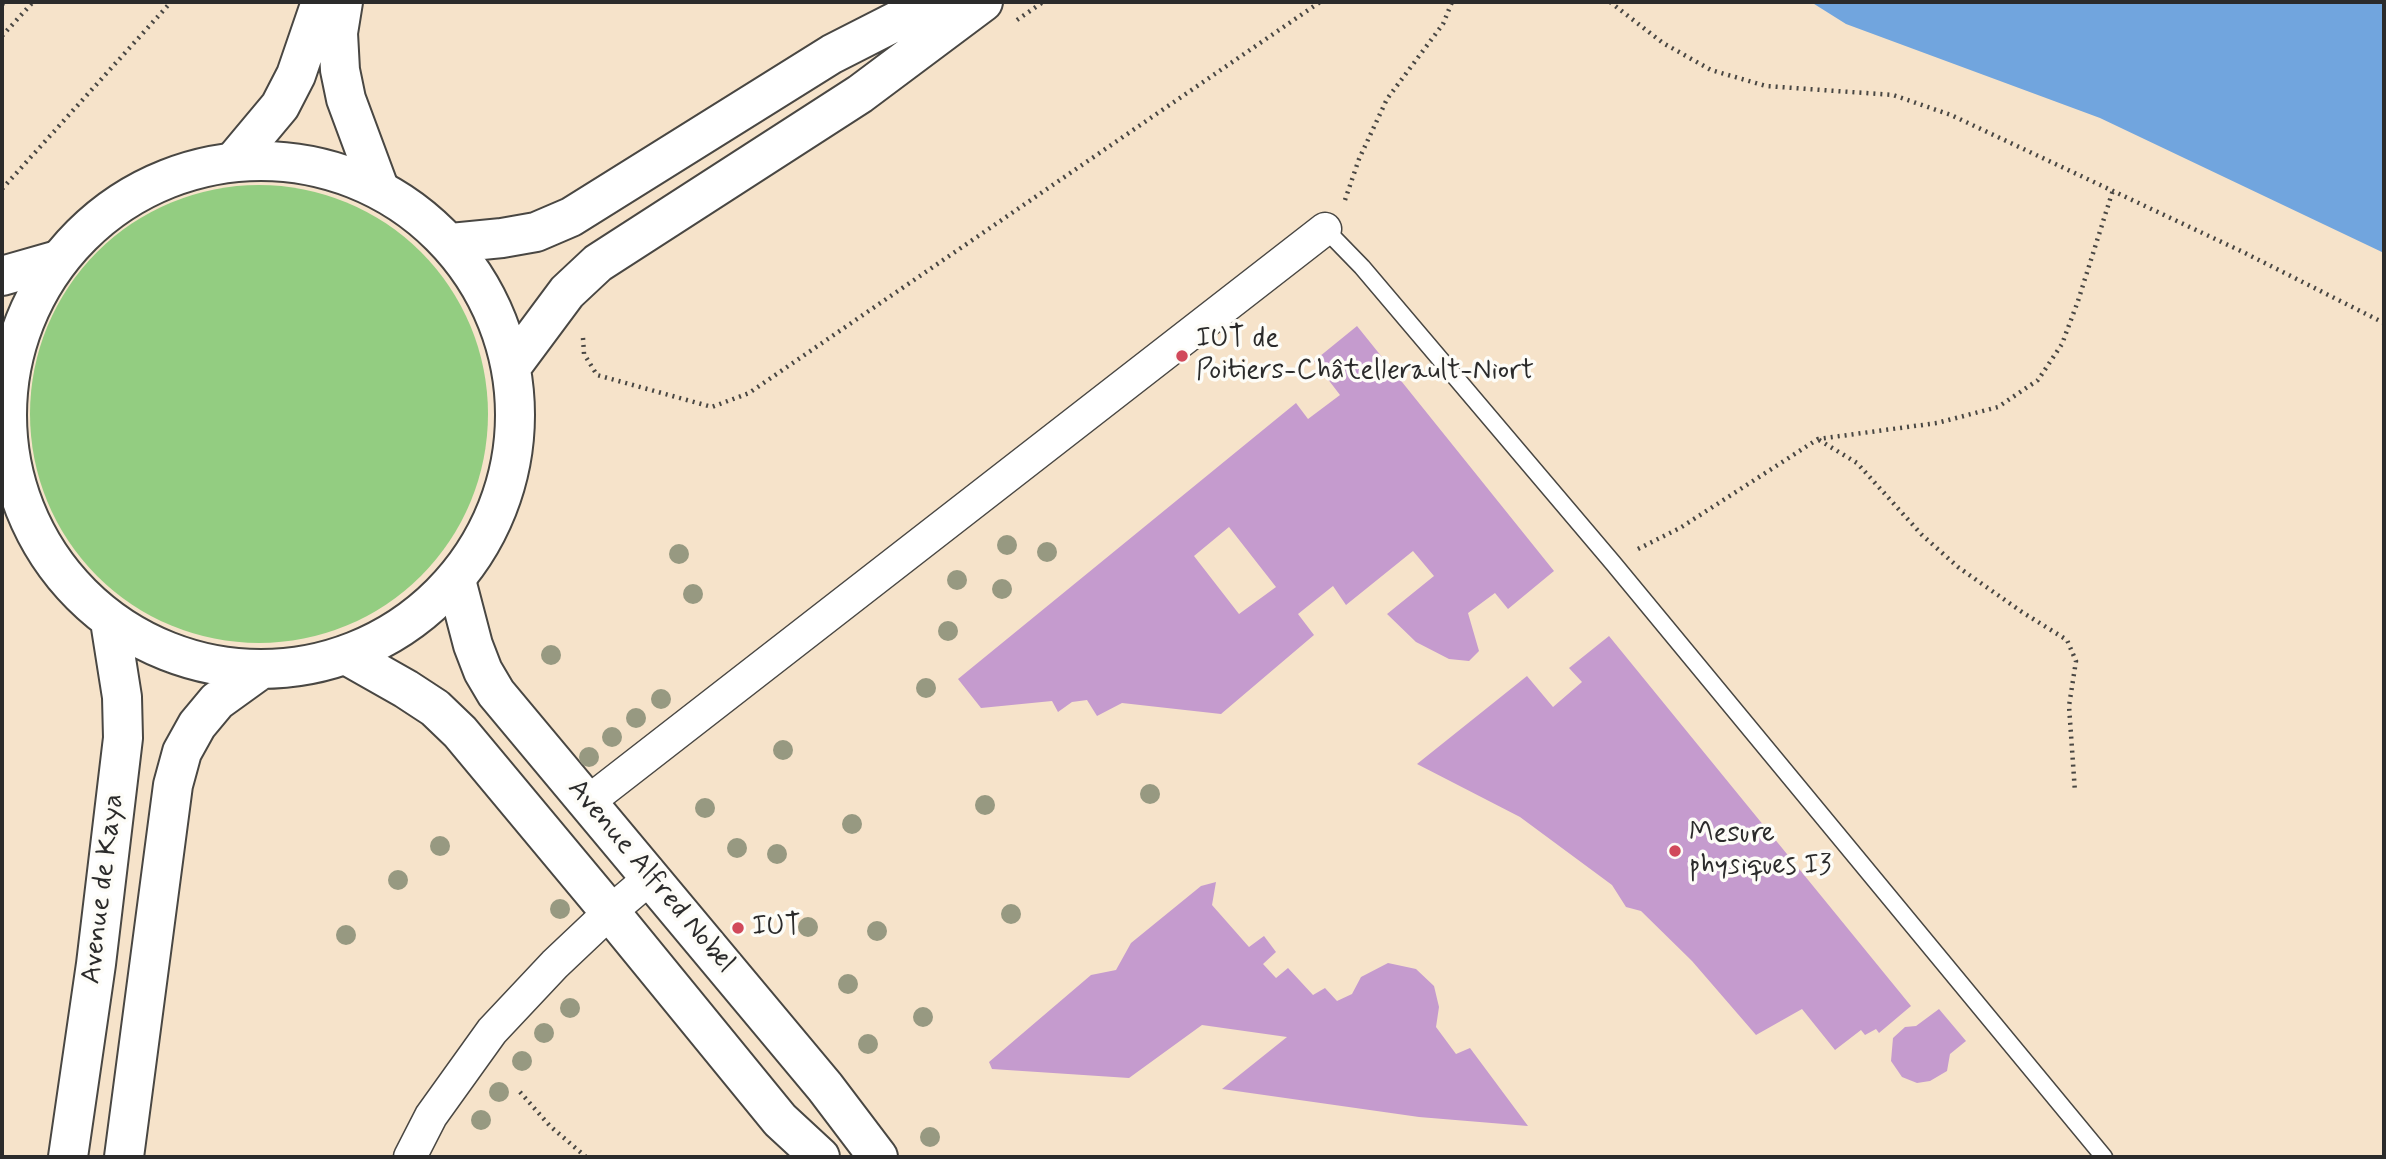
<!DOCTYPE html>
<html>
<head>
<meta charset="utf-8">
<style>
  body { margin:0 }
  #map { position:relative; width:2386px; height:1159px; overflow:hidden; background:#f6e3ca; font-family:Mynerve,sans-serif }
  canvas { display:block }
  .frame { position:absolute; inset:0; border:4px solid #2b2b2b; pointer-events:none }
</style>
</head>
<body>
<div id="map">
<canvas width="2386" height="1159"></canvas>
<div class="frame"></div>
</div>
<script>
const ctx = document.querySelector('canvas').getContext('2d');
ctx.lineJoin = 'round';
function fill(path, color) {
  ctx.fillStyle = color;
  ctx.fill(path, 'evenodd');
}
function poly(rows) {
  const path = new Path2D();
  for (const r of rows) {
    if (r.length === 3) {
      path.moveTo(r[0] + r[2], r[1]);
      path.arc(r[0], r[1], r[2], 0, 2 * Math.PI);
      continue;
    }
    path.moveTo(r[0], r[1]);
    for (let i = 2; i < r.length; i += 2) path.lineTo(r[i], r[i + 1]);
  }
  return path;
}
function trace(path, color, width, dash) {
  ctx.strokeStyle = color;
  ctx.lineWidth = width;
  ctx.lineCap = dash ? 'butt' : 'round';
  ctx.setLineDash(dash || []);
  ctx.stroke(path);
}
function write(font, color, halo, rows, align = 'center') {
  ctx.font = font + ' Mynerve,sans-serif';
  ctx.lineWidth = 7;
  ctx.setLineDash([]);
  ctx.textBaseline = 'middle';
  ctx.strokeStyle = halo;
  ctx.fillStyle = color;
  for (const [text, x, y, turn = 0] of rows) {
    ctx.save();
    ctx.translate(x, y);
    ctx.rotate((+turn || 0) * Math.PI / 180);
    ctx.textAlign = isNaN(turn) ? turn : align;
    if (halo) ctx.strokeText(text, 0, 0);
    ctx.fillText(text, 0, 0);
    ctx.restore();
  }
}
fill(poly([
  [259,414,229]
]), '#93cd81');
fill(poly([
  [1811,2,2384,2,2384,253,2100,118,1846,24]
]), '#71a5de');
fill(poly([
  [1357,326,1554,571,1508,609,1495,593,1468,613,1479,651,1469,661,1449,659,1416,642,1387,614,1434,576,1413,551,1346,605,1333,586,1298,614,1314,635,1221,714,1122,703,1097,716,1087,700,1072,702,1058,712,1052,701,981,708,958,679,1296,403,1308,419,1340,395,1314,361],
  [1229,527,1276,587,1239,614,1194,556],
  [1609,636,1911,1006,1879,1033,1876,1029,1865,1035,1861,1030,1835,1050,1802,1009,1756,1035,1692,961,1641,911,1626,907,1612,885,1520,817,1417,764,1527,676,1553,707,1582,682,1569,668],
  [1216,882,1212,905,1249,947,1264,936,1276,952,1263,964,1276,978,1288,968,1313,995,1325,988,1337,1001,1352,994,1361,977,1388,963,1416,969,1434,986,1439,1007,1436,1027,1456,1054,1470,1048,1528,1126,1419,1117,1222,1089,1287,1037,1202,1025,1129,1078,992,1069,989,1062,1091,975,1116,970,1131,943,1201,886],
  [1939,1009,1966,1041,1950,1054,1947,1071,1930,1081,1917,1083,1902,1077,1891,1061,1893,1038,1905,1027,1916,1026]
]), '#c59bce');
const lane = poly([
  [1325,229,1362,267,1613,563,2104,1157]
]);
const street = poly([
  [588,802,1325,229],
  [410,1157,431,1116,492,1031,555,964,610,912,650,878]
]);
const secondary = poly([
  [343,2,338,33,340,70,346,99,379,188],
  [234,161,280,106,296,75,321,2],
  [456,580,473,645,483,671,496,693,825,1087,878,1157],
  [346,655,406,689,435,708,460,732,610,912,780,1120,820,1157]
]);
const primary = poly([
  [261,415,254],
  [451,243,502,238,536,232,571,217,832,54,934,2],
  [512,366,567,292,598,263,860,94,983,2],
  [68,1157,96,964,123,738,122,697,110,621],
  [124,1157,173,785,182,752,197,725,217,701,260,670]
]);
const highway = poly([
  [2,276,58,260],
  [2,436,7,441]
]);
trace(lane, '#494743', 19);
trace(street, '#494743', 35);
trace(secondary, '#494743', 42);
trace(primary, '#494743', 42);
trace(highway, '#494743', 42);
trace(poly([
  [1610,2,1663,43,1711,70,1766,86,1893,95,1951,115,2243,252,2384,323],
  [2,5,4,2],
  [1017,20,1043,2],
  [2,36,33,2],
  [2,189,171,2],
  [1345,200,1359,159,1387,99,1443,24,1452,2],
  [583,338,584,354,597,375,712,407,749,393,1320,2],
  [1819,440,1857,463,1922,535,1958,567,2022,612,2067,640,2076,661,2069,706,2075,792],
  [1638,549,1680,528,1818,439,1937,423,1998,407,2038,380,2062,344,2078,301,2113,190],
  [520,1092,550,1126,586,1157]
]), '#494743', 4.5, [2, 5]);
trace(lane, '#fff', 16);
trace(street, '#fff', 32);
trace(secondary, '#fff', 38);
trace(primary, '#fff', 38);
trace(highway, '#fff', 38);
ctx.fillStyle = '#979981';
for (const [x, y] of [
  [1007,545],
  [1047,552],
  [679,554],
  [957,580],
  [1002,589],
  [693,594],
  [948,631],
  [551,655],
  [926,688],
  [661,699],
  [636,718],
  [612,737],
  [783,750],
  [589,757],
  [1150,794],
  [985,805],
  [705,808],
  [852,824],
  [440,846],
  [737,848],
  [777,854],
  [398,880],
  [560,909],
  [1011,914],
  [808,927],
  [877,931],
  [346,935],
  [848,984],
  [570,1008],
  [923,1017],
  [544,1033],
  [868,1044],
  [522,1061],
  [499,1092],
  [481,1120],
  [930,1137]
]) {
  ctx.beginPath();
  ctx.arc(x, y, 10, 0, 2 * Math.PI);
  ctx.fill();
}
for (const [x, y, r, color] of [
  [1182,356,7,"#d1495b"],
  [1675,851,7,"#d1495b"],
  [738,928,7,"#d1495b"]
]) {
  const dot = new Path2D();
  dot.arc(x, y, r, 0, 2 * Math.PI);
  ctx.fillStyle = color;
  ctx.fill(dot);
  trace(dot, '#fdfcf7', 2.5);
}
write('28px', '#2b2b2b', '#fdfcf7', [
  ["IUT de",1196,340],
  ["Poitiers-Châtellerault-Niort",1196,372],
  ["Mesure",1689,835],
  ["physiques I3",1689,867],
  ["IUT",752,928]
], 'left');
write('28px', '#2b2b2b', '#fdfcf7', [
  ["Avenue Alfred Nobel",650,877,50],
  ["Avenue de Kaya",104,889,-83]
]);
</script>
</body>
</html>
